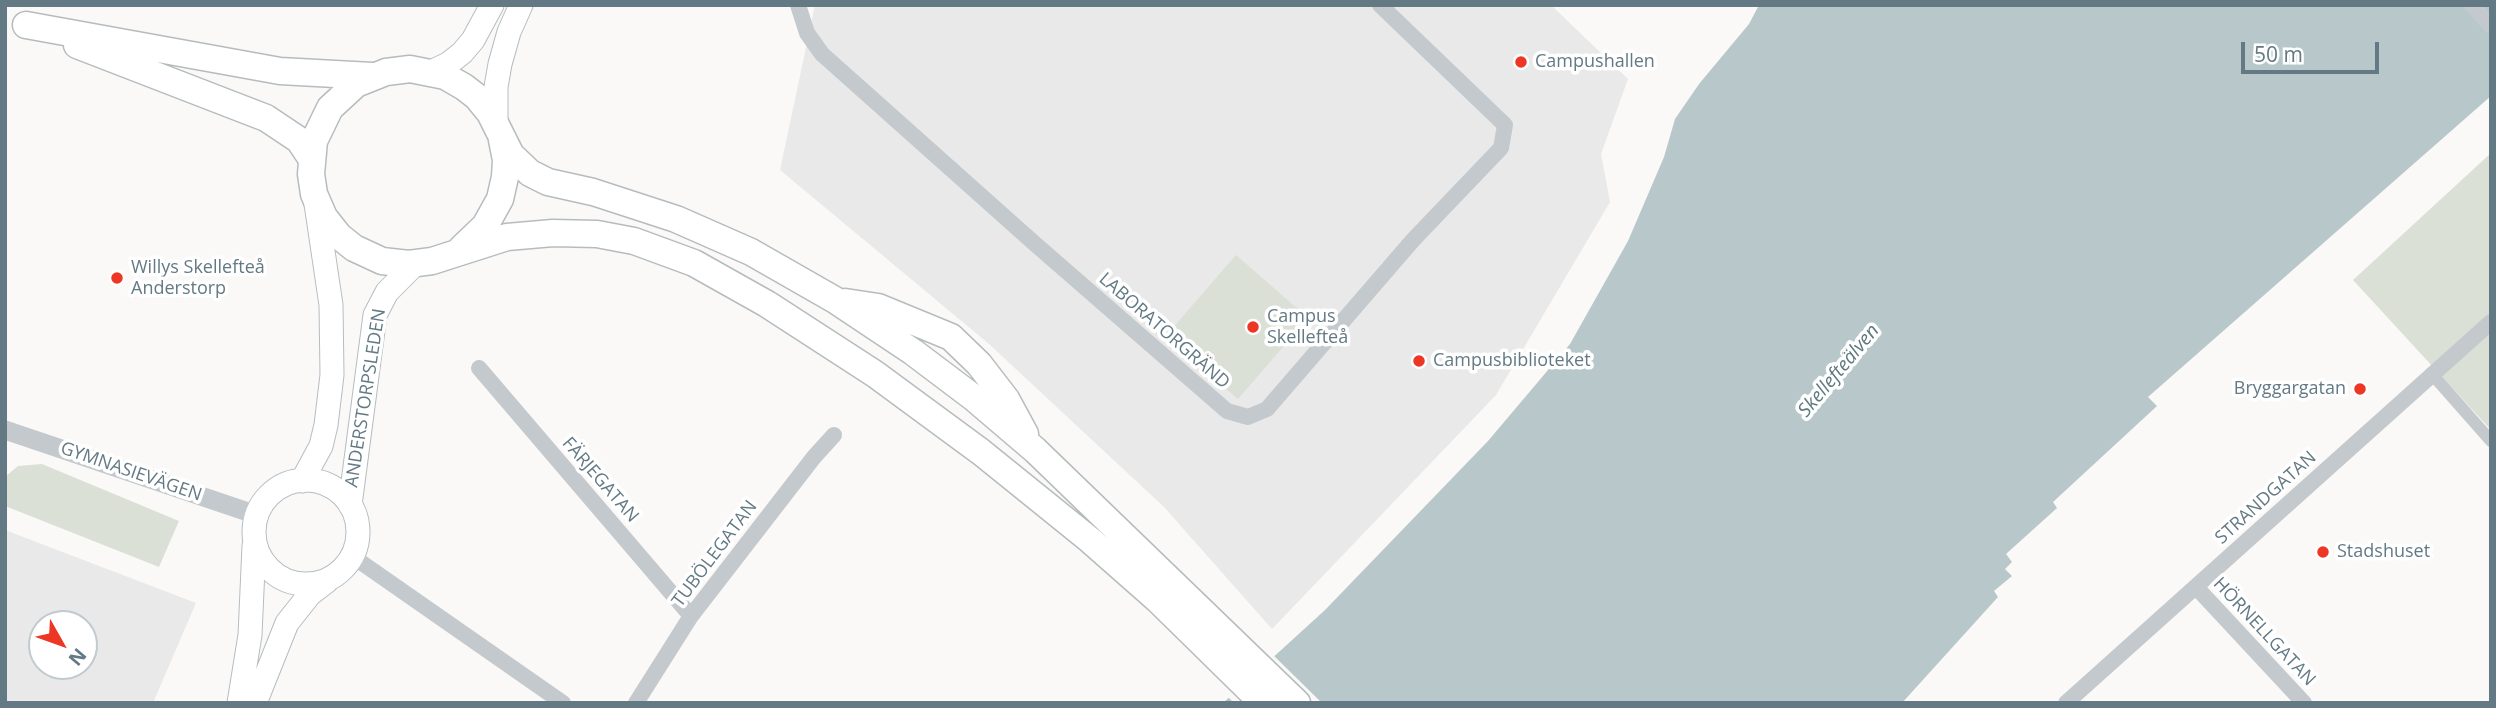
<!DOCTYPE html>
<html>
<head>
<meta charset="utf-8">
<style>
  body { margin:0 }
  #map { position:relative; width:2496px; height:708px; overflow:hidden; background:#faf9f7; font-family:"Open Sans",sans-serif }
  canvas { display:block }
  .frame { position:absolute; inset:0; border:7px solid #637a84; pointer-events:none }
  .north { position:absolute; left:28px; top:610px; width:70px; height:70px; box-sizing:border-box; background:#fff; border:2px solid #c1cace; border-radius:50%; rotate:130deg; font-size:19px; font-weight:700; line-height:28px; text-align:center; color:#637a84 }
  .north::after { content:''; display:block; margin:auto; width:24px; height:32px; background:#ed3624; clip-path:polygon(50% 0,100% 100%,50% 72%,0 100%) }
  .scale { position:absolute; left:2241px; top:42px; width:138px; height:32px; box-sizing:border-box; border:4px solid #637a84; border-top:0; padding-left:9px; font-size:21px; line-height:24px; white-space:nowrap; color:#637a84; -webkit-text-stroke:5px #fff; paint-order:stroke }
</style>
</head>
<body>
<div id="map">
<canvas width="2496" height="708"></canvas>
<div class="frame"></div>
<div class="north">N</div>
<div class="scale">50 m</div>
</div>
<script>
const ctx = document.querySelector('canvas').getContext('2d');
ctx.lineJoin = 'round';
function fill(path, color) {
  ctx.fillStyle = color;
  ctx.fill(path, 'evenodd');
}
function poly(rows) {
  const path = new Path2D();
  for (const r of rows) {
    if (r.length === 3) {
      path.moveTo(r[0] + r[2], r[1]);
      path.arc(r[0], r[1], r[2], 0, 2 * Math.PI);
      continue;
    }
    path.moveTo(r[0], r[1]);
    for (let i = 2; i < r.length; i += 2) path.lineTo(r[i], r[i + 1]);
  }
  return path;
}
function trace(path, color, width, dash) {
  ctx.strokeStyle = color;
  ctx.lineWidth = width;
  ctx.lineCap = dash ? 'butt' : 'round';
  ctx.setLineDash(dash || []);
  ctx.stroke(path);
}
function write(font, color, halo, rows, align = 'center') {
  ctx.font = font + ' "Open Sans",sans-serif';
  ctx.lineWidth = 7;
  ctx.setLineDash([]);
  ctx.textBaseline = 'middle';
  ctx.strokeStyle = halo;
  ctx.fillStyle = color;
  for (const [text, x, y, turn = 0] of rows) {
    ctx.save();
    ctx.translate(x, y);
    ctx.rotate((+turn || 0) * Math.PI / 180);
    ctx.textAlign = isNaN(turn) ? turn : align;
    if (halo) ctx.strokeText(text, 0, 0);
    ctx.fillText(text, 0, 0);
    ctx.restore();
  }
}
fill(poly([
  [815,5,1551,5,1628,79,1601,154,1610,202,1496,395,1272,629,1164,507,989,344,780,170],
  [5,530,196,603,153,703,5,703],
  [42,624,84,624,84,666,42,666]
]), '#e8e9e8');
fill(poly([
  [2491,153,2491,430,2353,280],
  [1236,255,1308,318,1238,399,1165,337],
  [42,464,179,521,159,567,5,506,5,477,18,466]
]), '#dbe0d6');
fill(poly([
  [1759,5,2491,5,2491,96,2148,397,2157,406,2053,502,2057,508,2006,554,2012,562,2005,569,2012,576,1994,591,1998,597,1902,703,1223,703,1325,610,1488,441,1570,344,1628,241,1664,157,1675,119,1699,84,1749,24]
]), '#b8c8ca');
fill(poly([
  [1272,654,1322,703,1234,703,1226,695]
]), '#faf9f7');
const secondary = poly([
  [431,72,448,64,462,53,473,40,492,5],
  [496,124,496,87,500,64,509,32,521,5],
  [306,532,52],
  [302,481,321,446,326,425,332,375,331,305,316,204],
  [350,505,375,315,387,292,415,264],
  [239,703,250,635,254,546],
  [255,703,287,623,310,594,327,581]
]);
const trunk = poly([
  [26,25,280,71,372,76],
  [77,45,266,118,299,140,311,158],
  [462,248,485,226,500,199,505,177,506,160,502,140],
  [845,302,878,307,951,337,979,364,1006,399,1025,434],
  [1263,703,1157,599,1090,540,981,452,875,374,767,304,694,263,634,241,597,234,553,233,507,237,432,261,409,264,382,261,354,248,339,236,324,217,314,194,311,174,314,141,330,108,356,84,386,72,410,69,445,76,464,87,477,97,490,113,511,155,530,173,548,182,593,192,676,219,751,252,835,300,913,352,974,398,1035,450,1297,703]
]);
trace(secondary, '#b5bdc1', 25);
trace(trunk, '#b6bcbe', 29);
trace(poly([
  [2431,373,2491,441]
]), '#c3c9cc', 12);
trace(poly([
  [798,5,807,33,822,54,1034,243,1227,411,1248,417,1267,409,1413,240,1501,148,1505,125,1380,5],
  [2472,5,2491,26],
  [479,368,691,616],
  [352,556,563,703],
  [2196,587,2304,703],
  [636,703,691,616,814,457,834,435],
  [2066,703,2491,322]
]), '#c3c9cc', 16);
trace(poly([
  [5,430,257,515]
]), '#c3c9cc', 19);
trace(secondary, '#fff', 23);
trace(trunk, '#fff', 26);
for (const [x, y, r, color] of [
  [1521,62,7,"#ed3624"],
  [117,278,7,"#ed3624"],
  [1253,327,7,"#ed3624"],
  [1419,361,7,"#ed3624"],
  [2360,389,7,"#ed3624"],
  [2323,552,7,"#ed3624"]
]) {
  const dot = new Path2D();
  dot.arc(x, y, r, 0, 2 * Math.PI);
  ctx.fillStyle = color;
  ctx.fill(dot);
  trace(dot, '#fff', 2.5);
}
write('18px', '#637a84', '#fff', [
  ["Campushallen",1535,62],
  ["Willys Skellefteå",131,268],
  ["Anderstorp",131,289],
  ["Campus",1267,317],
  ["Skellefteå",1267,338],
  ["Campusbiblioteket",1433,361],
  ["Bryggargatan",2346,389,"right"],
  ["Stadshuset",2337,552]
], 'left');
write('18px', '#637a84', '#fff', [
  ["LABORATORGRÄND",1164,331,41],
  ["ANDERSTORPSLEDEN",366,398,-81],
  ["GYMNASIEVÄGEN",131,472,19],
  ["FÄRJEGATAN",600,480,49],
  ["STRANDGATAN",2266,498,-42],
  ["TUBÖLEGATAN",715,554,-53],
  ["HÖRNELLGATAN",2264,632,47]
]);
write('italic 19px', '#5e797d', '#fff', [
  ["Skellefteälven",1839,371,-50]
]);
</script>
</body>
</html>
